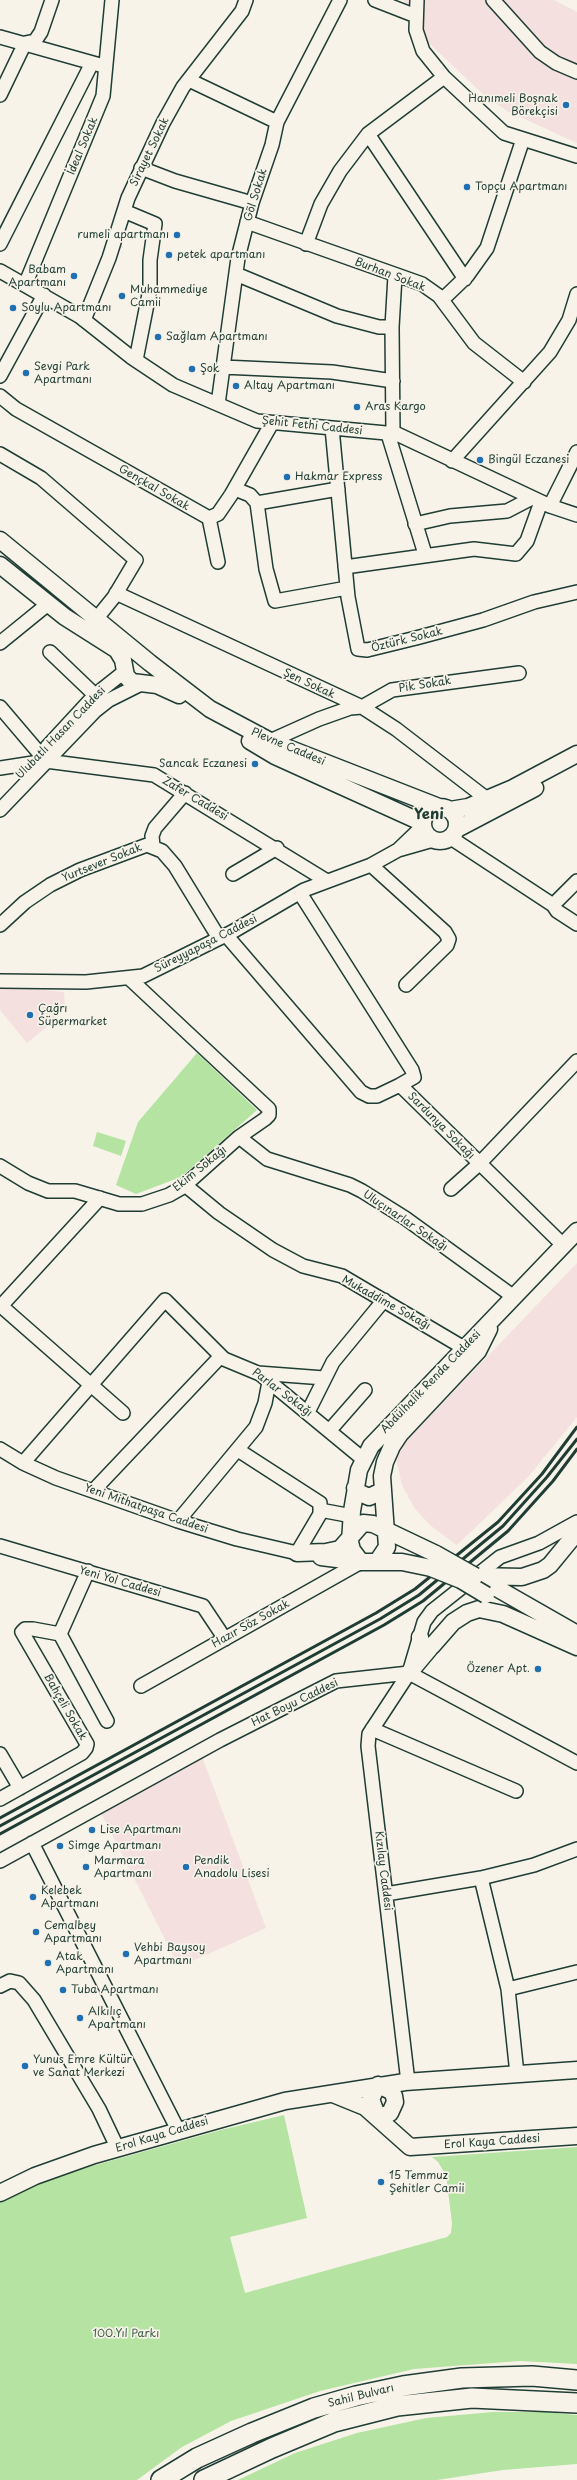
<!DOCTYPE html>
<meta charset="utf-8">
<style>
body{margin:0}
canvas{display:block;background:#f7f3e8}
</style>
<canvas width="577" height="2480"></canvas>
<script>
const context = document.querySelector('canvas').getContext('2d');
context.lineJoin = 'round';
function paint(path, color) { context.fillStyle = color; context.fill(path, 'evenodd'); }
const poly = rows => new Path2D(rows.map(r => 'M' + r).join(''));
function strokePath(path, color, width, dash) { context.strokeStyle = color; context.lineWidth = width; context.lineCap = dash ? 'butt' : 'round'; context.setLineDash(dash || []); context.stroke(path); }
function drawText(font, color, halo, rows, align = 'center') {
  context.font = font + ' "Playpen Sans",sans-serif'; context.lineWidth = 3.5; context.setLineDash([]); context.textBaseline = 'middle'; context.strokeStyle = halo; context.fillStyle = color; for (const [text, x, y, turn = 0] of rows) {
    context.save(); context.translate(x, y); context.rotate((+turn || 0) * Math.PI / 180); context.textAlign = isNaN(turn) ? turn : align; if (halo) context.strokeText(text, 0, 0); context.fillText(text, 0, 0); context.restore();
  }
}
paint(poly([
 [404,0,554,0,577,12,577,143,507,111,483,94,418,33],
 [0,986,64,992,65,1007,54,1008,55,1020,27,1043,0,1010],
 [577,1263,577,1417,528,1477,457,1545,431,1526,415,1509,402,1485,395,1453],
 [201,1754,266,1928,179,1967,97,1805]
]), '#f3e0df');
paint(poly([
 [197,1053,257,1110,181,1177,136,1194,116,1185,138,1122],
 [97,1132,126,1141,121,1156,93,1146],
 [284,2115,307,2218,230,2237,245,2293,447,2237,451,2233,452,2223,446,2175,438,2162,432,2157,577,2147,577,2364,520,2361,414,2369,320,2391,231,2421,182,2447,137,2480,0,2480,0,2202,32,2185,60,2175,221,2130],
 [493,2412,544,2412,577,2415,577,2464,503,2470,437,2480,238,2480,295,2453,357,2433,426,2418]
]), '#b4e3a2');
const minor = poly([
 [375,0,416,16],
 [417,0,416,30,423,51,444,77,504,133,577,156],
 [493,0,540,52,556,63,577,72],
 [0,37,100,65],
 [189,80,277,122],
 [0,95,25,43,35,41,41,32,52,0],
 [368,134,465,279],
 [141,168,175,181,252,203],
 [124,211,155,224,150,260,150,289,136,360],
 [247,222,422,284,439,296,474,343,524,382],
 [0,244,92,63],
 [306,244,321,204,340,171,368,134,444,77],
 [0,271,79,316,131,357,173,385,257,421,397,434,550,506,577,515],
 [236,274,337,316,379,327,392,327],
 [25,285,103,96,112,0],
 [442,300,467,276,487,248,523,139],
 [84,320,109,258,128,198,163,123,183,87,242,11,246,0],
 [223,367,332,372,393,381],
 [0,376,44,295],
 [0,396,16,409,209,518,218,514,231,495,272,423],
 [218,404,238,258,252,203,272,145,277,122,340,0],
 [332,428,348,597,358,649,367,650,416,638,483,620,534,602,577,592],
 [388,434,425,554],
 [393,434,392,327,395,276],
 [0,454,41,478,136,560,114,597,97,618],
 [452,461,550,352,569,320,577,294],
 [235,489,250,495,257,503,266,569,275,601,347,588],
 [257,503,338,489],
 [550,506,577,452],
 [209,518,218,562],
 [415,524,450,516,507,511,532,498],
 [345,567,474,549,516,554,527,541,541,502],
 [116,593,362,707,396,729,487,799],
 [0,643,48,604],
 [50,652,95,695],
 [0,707,40,754],
 [270,741,319,719,350,708,362,707,392,690,519,673],
 [47,747,95,695,124,672],
 [0,768,46,761,154,775,327,881],
 [0,810,95,711,109,700,141,684],
 [451,838,553,905,557,911,577,924],
 [153,846,152,836,155,828,185,793],
 [399,849,423,826],
 [371,865,445,932,449,939,447,945,406,985],
 [233,874,277,848],
 [300,893,412,1070,414,1077,400,1085,564,1246],
 [553,905,577,881],
 [0,925,25,902,50,885,80,870,147,845,162,851,175,866,219,938],
 [226,935,361,1092,369,1096,377,1096,400,1085],
 [130,979,269,1109,269,1115,265,1119,239,1137,267,1159,350,1185,362,1191,405,1218,514,1297],
 [0,981,86,982,143,976,232,932,304,890,371,865,398,850,433,840],
 [0,1166,28,1183,48,1191,75,1191,119,1204,142,1204,169,1195,183,1187,239,1137],
 [185,1185,219,1213,273,1250,303,1266,342,1276,464,1348],
 [451,1189,479,1164,577,1061],
 [0,1305,123,1413],
 [0,1307,100,1198],
 [258,1373,324,1378],
 [308,1412,333,1362,384,1300],
 [330,1430,365,1390],
 [0,1449,23,1463,56,1478,178,1521,237,1539,297,1553,320,1514,320,1503,238,1450],
 [23,1463,165,1300,224,1359,260,1374,363,1459],
 [93,1491,221,1356],
 [320,1510,352,1516],
 [178,1521,256,1427,265,1403,269,1382],
 [0,1546,203,1606,225,1639],
 [88,1571,60,1634,107,1721],
 [409,1673,577,1763],
 [141,1686,361,1562],
 [372,1729,516,1791],
 [0,1754,20,1788],
 [0,1799,82,1753,86,1748,87,1744,22,1632,25,1629,33,1629,60,1634],
 [32,1843,179,2132],
 [0,1861,220,1740,336,1681,409,1673],
 [481,1878,508,1989,517,2074],
 [386,1894,481,1878,534,1865,577,1849],
 [0,1986,10,1981,19,1983,34,2000,99,2109,118,2149],
 [508,1989,577,1972],
 [408,2082,368,1746,369,1734,409,1673,424,1622,432,1611,500,1557,539,1543,577,1522]
]);
const major = poly([
 [0,540,150,663,210,709,270,741,439,807],
 [0,565,65,617,117,650,123,660,126,676,132,682,157,685,179,695],
 [250,741,275,756,423,823],
 '423 824a17 17 0 1 1 34 0a17 17 0 1 1-34 0Z',
 [450,810,468,807,513,788,577,754],
 [457,829,535,788],
 [355,1488,360,1493,369,1497,382,1491],
 [297,1553,326,1552,340,1549,363,1523,373,1524,436,1554],
 [321,1557,361,1562,402,1562,431,1568],
 [361,1562,352,1550,350,1542,352,1511,359,1470,371,1446,577,1231],
 [377,1562,387,1547,382,1476,385,1462,392,1446,400,1434,478,1351,489,1329],
 [475,1576,522,1577,543,1570,550,1565,577,1532],
 [479,1578,577,1634],
 [420,1637,422,1647,427,1649,432,1646,453,1622,467,1613,479,1609,503,1614,577,1647],
 [409,1673,430,1648],
 [378,2085,391,2091,394,2096,395,2102,390,2113,378,2118,371,2099,378,2085],
 [333,2094,365,2107,410,2147,577,2136],
 [0,2193,35,2176,94,2155,285,2101,405,2082,577,2070]
]);
const highway = poly([
 [161,2480,197,2458,252,2433,314,2408,356,2396,403,2386,462,2378,532,2376,577,2380],
 [204,2480,272,2448,334,2422,397,2406,472,2398,577,2403]
]);
strokePath(minor, '#1f3d34', 16);
strokePath(major, '#1f3d34', 19);
strokePath(highway, '#1f3d34', 22);
strokePath(minor, '#f7f3e8', 13);
strokePath(major, '#f7f3e8', 16);
strokePath(highway, '#f7f3e8', 19);
strokePath(poly([
 [0,1818,376,1613,415,1589,498,1522,542,1474,577,1427],
 [0,1826,380,1619,419,1595,503,1526,547,1477,577,1439],
 [0,1834,384,1625,423,1601,508,1531,553,1481,577,1449]
]), '#1f3d34', 3);
const majorBridge = poly([
 [436,1554,475,1576],
 [431,1568,461,1580,486,1595]
]);
strokePath(majorBridge, '#1f3d34', 19, []);
strokePath(majorBridge, '#f7f3e8', 16);
for (const [x, y, r, color] of [
 [566,105,4,"#1f6fb2"],
 [467,187,4,"#1f6fb2"],
 [177,235,4,"#1f6fb2"],
 [169,255,4,"#1f6fb2"],
 [74,276,4,"#1f6fb2"],
 [122,296,4,"#1f6fb2"],
 [13,308,4,"#1f6fb2"],
 [158,337,4,"#1f6fb2"],
 [192,369,4,"#1f6fb2"],
 [26,373,4,"#1f6fb2"],
 [236,386,4,"#1f6fb2"],
 [357,407,4,"#1f6fb2"],
 [480,460,4,"#1f6fb2"],
 [287,477,4,"#1f6fb2"],
 [255,764,4,"#1f6fb2"],
 [30,1015,4,"#1f6fb2"],
 [538,1669,4,"#1f6fb2"],
 [92,1830,4,"#1f6fb2"],
 [60,1846,4,"#1f6fb2"],
 [86,1867,4,"#1f6fb2"],
 [186,1867,4,"#1f6fb2"],
 [33,1897,4,"#1f6fb2"],
 [36,1932,4,"#1f6fb2"],
 [126,1954,4,"#1f6fb2"],
 [48,1963,4,"#1f6fb2"],
 [63,1990,4,"#1f6fb2"],
 [80,2018,4,"#1f6fb2"],
 [25,2066,4,"#1f6fb2"],
 [381,2182,4,"#1f6fb2"]
]) { const dot = new Path2D(); dot.arc(x, y, r, 0, 2 * Math.PI); context.fillStyle = color; context.fill(dot); strokePath(dot, '#f7f3e8', 1.5); }
drawText('11px', '#1f3d34', '#f7f3e8', [
 ["Hanımeli Boşnak",558,99,"right"],
 ["Börekçisi",558,112,"right"],
 ["Topçu Apartmanı",475,187],
 ["rumeli apartmanı",169,235,"right"],
 ["petek apartmanı",177,255],
 ["Babam",66,270,"right"],
 ["Apartmanı",66,283,"right"],
 ["Muhammediye",130,290],
 ["Camii",130,303],
 ["Soylu Apartmanı",21,308],
 ["Sağlam Apartmanı",166,337],
 ["Sevgi Park",34,367],
 ["Apartmanı",34,380],
 ["Şok",200,369],
 ["Altay Apartmanı",244,386],
 ["Aras Kargo",365,407],
 ["Bingül Eczanesi",488,460],
 ["Hakmar Express",295,477],
 ["Sancak Eczanesi",247,764,"right"],
 ["Çağrı",38,1009],
 ["Süpermarket",38,1022],
 ["Özener Apt.",530,1669,"right"],
 ["Lise Apartmanı",100,1830],
 ["Simge Apartmanı",68,1846],
 ["Marmara",94,1861],
 ["Apartmanı",94,1874],
 ["Pendik",194,1861],
 ["Anadolu Lisesi",194,1874],
 ["Kelebek",41,1891],
 ["Apartmanı",41,1904],
 ["Cemalbey",44,1926],
 ["Apartmanı",44,1939],
 ["Vehbi Baysoy",134,1948],
 ["Apartmanı",134,1961],
 ["Atak",56,1957],
 ["Apartmanı",56,1970],
 ["Tuba Apartmanı",71,1990],
 ["Alkılıç",88,2012],
 ["Apartmanı",88,2025],
 ["Yunus Emre Kültür",33,2060],
 ["ve Sanat Merkezi",33,2073],
 ["15 Temmuz",389,2176],
 ["Şehitler Camii",389,2189]
], 'left');
drawText('11px', '#1f3d34', '#f7f3e8', [
 ["İdeal Sokak",83,146,-67],
 ["Sirayet Sokak",150,152,-64],
 ["Göl Sokak",256,195,-73],
 ["Burhan Sokak",390,275,21],
 ["Şehit Fethi Caddesi",312,426,6],
 ["Gençkal Sokak",154,488,30],
 ["Öztürk Sokak",407,640,-14],
 ["Şen Sokak",309,684,25],
 ["Pik Sokak",425,685,-9],
 ["Ulubatlı Hasan Caddesi",61,733,-46],
 ["Plevne Caddesi",288,747,23],
 ["Zafer Caddesi",195,799,31],
 ["Yurtsever Sokak",102,863,-22],
 ["Süreyyapaşa Caddesi",206,944,-27],
 ["Sardunya Sokağı",441,1126,45],
 ["Ekim Sokağı",200,1169,-39],
 ["Uluçınarlar Sokağı",405,1221,34],
 ["Mukaddime Sokağı",386,1303,29],
 ["Abdülhalik Renda Caddesi",431,1382,-46],
 ["Parlar Sokağı",282,1393,37],
 ["Yeni Mithatpaşa Caddesi",146,1509,19],
 ["Yeni Yol Caddesi",120,1582,16],
 ["Hazır Söz Sokak",251,1624,-29],
 ["Hat Boyu Caddesi",295,1703,-26],
 ["Bahçeli Sokak",65,1707,60],
 ["Kızılay Caddesi",383,1871,83],
 ["Erol Kaya Caddesi",162,2135,-17],
 ["Erol Kaya Caddesi",492,2142,-4],
 ["Sahil Bulvarı",361,2396,-14]
]);
drawText('11px', '#3d5e4a', '#f7f3e8', [
 ["100.Yıl Parkı",126,2334]
]);
drawText('bold 15px', '#1f3d34', '#f7f3e8', [
 ["Yeni",429,815]
]);
</script>
